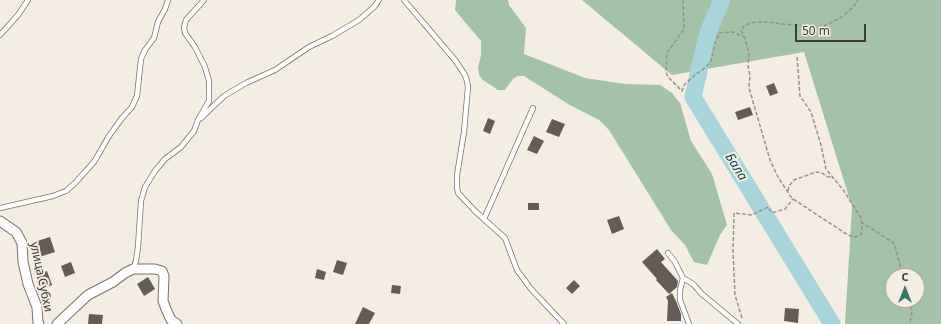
<!DOCTYPE html>
<meta charset="utf-8">
<style>
body{margin:0}
#map{position:relative;width:941px;height:324px;overflow:hidden;background:#f4ede3;font-family:"Noto Sans",sans-serif}
canvas{display:block}
.north{position:absolute;left:885px;top:268px;width:40px;height:40px;box-sizing:border-box;background:#f4ede3;border:1px solid #aba59e;border-radius:50%;rotate:0deg;font-size:11px;font-weight:700;line-height:16px;text-align:center;color:#3d3a37}
.north::after{content:'';display:block;margin:auto;width:14px;height:18px;background:#387867;clip-path:polygon(50% 0,100% 100%,50% 72%,0 100%)}
.scale{position:absolute;left:795px;top:24px;width:71px;height:18px;box-sizing:border-box;border:2px solid #3d3a37;border-top:0;padding-left:5px;font-size:12px;line-height:14px;white-space:nowrap;color:#3d3a37;-webkit-text-stroke:3px #f4ede3;paint-order:stroke}
</style>
<div id="map">
<canvas width="941" height="324"></canvas>
<div class="north">С</div>
<div class="scale">50 m</div>
</div>
<script>
const context = document.querySelector('canvas').getContext('2d');
context.lineJoin = 'round';
function paint(path, color) { context.fillStyle = color; context.fill(path, 'evenodd'); }
const poly = rows => new Path2D(rows.map(r => 'M' + r).join(''));
function strokePath(path, color, width, dash) { context.strokeStyle = color; context.lineWidth = width; context.lineCap = dash ? 'butt' : 'round'; context.setLineDash(dash || []); context.stroke(path); }
function drawText(font, color, halo, rows, align = 'center') {
  context.font = font + ' "Noto Sans",sans-serif'; context.lineWidth = 4; context.setLineDash([]); context.textBaseline = 'middle'; context.strokeStyle = halo; context.fillStyle = color; for (const [text, x, y, turn = 0] of rows) {
    context.save(); context.translate(x, y); context.rotate((+turn || 0) * Math.PI / 180); context.textAlign = isNaN(turn) ? turn : align; if (halo) context.strokeText(text, 0, 0); context.fillText(text, 0, 0); context.restore();
  }
}
paint(poly([
 [456,0,508,0,509,5,526,28,524,54,585,78,625,84,660,85,672,93,680,103,691,141,712,174,727,225,720,235,707,265,694,262,685,245,671,230,609,130,599,120,568,104,524,76,518,76,513,79,505,90,498,90,483,80,479,75,478,68,481,55,481,41,455,10],
 [582,0,941,0,941,324,845,324,852,207,804,52,672,75],
 [893,276,917,276,917,300,893,300]
]), '#a3c2a8');
strokePath(poly([
 [722,0,710,27,705,44,693,97,832,324]
]), '#a7d5db', 17);
paint(poly([
 [774,83,778,93,770,96,766,86],
 [750,107,753,115,738,120,735,112],
 [488,118,495,121,490,134,483,131],
 [552,119,565,124,559,137,546,132],
 [534,136,544,141,537,154,527,150],
 [528,203,539,203,539,210,528,210],
 [619,216,624,229,612,234,607,220],
 [50,237,55,252,36,258,31,243],
 [657,249,665,259,661,262,678,281,677,287,669,294,656,280,657,279,642,262],
 [337,260,347,263,343,275,333,272],
 [71,262,75,273,65,277,61,266],
 [317,269,326,272,324,280,315,278],
 [47,271,52,285,41,289,36,275],
 [148,277,155,289,144,296,137,284],
 [574,280,580,286,572,294,566,288],
 [392,285,401,286,400,294,391,293],
 [672,293,676,301,681,314,681,321,667,321,668,301,666,297],
 [363,307,375,313,369,324,355,324],
 [785,308,799,309,798,323,784,321],
 [89,314,103,315,102,324,88,324]
]), '#665c57');
const service = poly([
 [404,0,455,60,465,75,467,81,468,87,464,132,457,175,457,187,458,193,476,212,505,238,517,270,531,289,564,324],
 [0,35,18,15,28,0],
 [201,118,224,96,246,83,275,70,309,47,332,36,359,20,374,7,379,0],
 [0,208,53,196,66,191,75,183,94,162,109,136,122,118,132,107,137,96,141,59,145,50,154,38,158,22,165,9,168,0],
 [484,219,533,108],
 [668,253,675,262,683,278,680,290,680,300,689,324],
 [133,269,136,261,138,247,141,201,145,187,155,171,165,159,181,147,194,131,198,120,209,101,209,81,205,67,195,47,185,33,184,27,186,20,204,0],
 [683,278,693,284,702,294,738,324]
]);
const minor = poly([
 [0,221,16,232,22,243,23,262,28,284,37,307,38,323,39,324],
 [57,324,88,295,113,282,125,273,133,269,155,269,162,271,164,276,163,301,166,309,171,320,177,324]
]);
strokePath(service, '#787269', 6);
strokePath(minor, '#787269', 11);
strokePath(poly([
 [683,0,684,29,667,53,666,72,668,77,682,91,684,85,696,74,701,71,707,66,711,61,716,39,720,33,733,32,744,37],
 [797,57,800,96,811,112,821,145,826,169,844,191,861,218,862,228,861,235,855,237,848,235,796,201,791,197,778,177,770,160,749,88,750,76,748,66,749,53,745,38,741,31,744,26,750,23,756,22,769,22,781,24,818,27,824,26,842,17,853,7,858,0],
 [788,191,789,186,794,180,816,172,822,173,826,176,833,178],
 [861,222,894,243,903,276],
 [909,300,912,311,910,324],
 [742,318,735,295,733,252,734,213,752,215,768,207,772,213,785,209,793,199]
]), '#97928c', 1.5, [4, 2]);
strokePath(service, '#fff', 4.5);
strokePath(minor, '#fff', 9);
drawText('12px', '#3d3a37', '#f4ede3', [
 ["улица Субхи",41,277,78]
]);
drawText('italic 13px', '#074e54', '#f4ede3', [
 ["Бала",736,167,58]
]);
</script>
